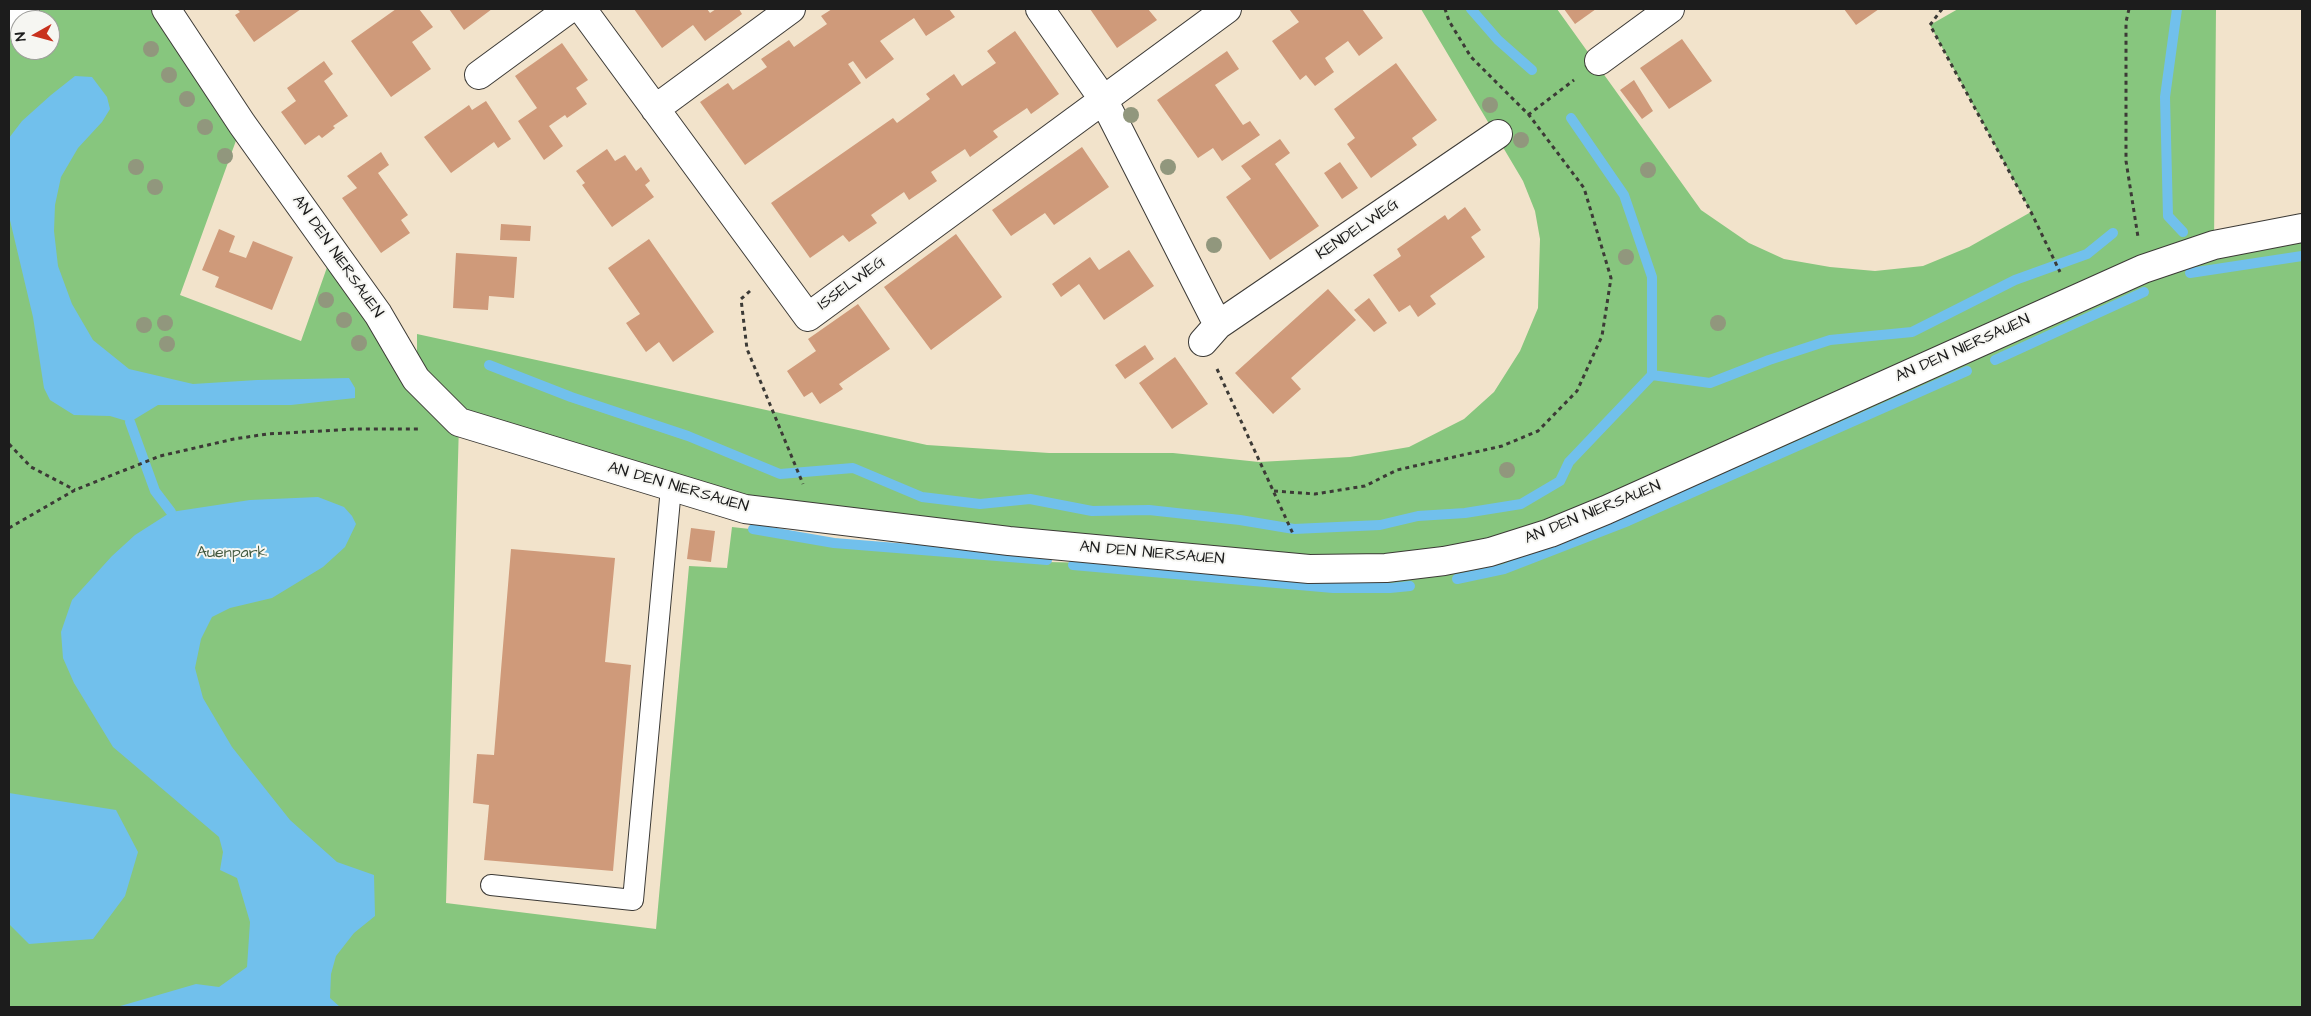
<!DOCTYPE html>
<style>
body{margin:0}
#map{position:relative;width:2311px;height:1016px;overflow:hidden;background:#f2e3cb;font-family:"Architects Daughter",sans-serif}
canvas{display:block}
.frame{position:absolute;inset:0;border:10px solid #1c1c1c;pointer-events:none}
.north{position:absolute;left:10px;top:10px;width:50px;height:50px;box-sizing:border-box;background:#f6f6f2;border:1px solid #9f9f9c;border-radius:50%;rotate:263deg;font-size:14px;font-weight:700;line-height:20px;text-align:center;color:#1c1c1c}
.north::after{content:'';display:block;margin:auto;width:18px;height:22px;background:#c8321e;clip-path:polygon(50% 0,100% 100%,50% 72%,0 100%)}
</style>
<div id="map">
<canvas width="2311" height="1016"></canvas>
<div class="frame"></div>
<div class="north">N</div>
</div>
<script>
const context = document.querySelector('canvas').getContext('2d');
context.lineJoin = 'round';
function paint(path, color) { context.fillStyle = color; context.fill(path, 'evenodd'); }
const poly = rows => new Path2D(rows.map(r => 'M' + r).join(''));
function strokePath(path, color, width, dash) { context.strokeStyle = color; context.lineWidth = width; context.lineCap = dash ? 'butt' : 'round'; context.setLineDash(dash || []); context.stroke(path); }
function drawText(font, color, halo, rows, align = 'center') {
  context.font = font + ' "Architects Daughter",sans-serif'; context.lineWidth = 4; context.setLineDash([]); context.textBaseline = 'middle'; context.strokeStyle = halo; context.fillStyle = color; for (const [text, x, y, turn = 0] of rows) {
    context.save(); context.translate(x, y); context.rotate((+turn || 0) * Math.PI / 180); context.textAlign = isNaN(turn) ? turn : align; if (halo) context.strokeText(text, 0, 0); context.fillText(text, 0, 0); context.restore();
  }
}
paint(poly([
 [25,9,166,9,242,124,180,295,301,341,337,239,417,358,417,334,927,445,1049,453,1173,453,1259,462,1350,457,1409,447,1464,419,1494,392,1520,351,1538,308,1540,239,1535,211,1523,181,1421,9,1557,9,1701,210,1749,243,1784,259,1830,267,1875,271,1923,266,1969,247,2031,212,1930,25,1958,9,2216,9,2214,245,2302,221,2302,1007,9,1007,9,19],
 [20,20,50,20,50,50,20,50],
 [459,423,745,509,1375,568,1045,562,732,527,727,568,689,566,656,929,446,903]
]), '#87c67e');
paint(poly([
 [75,76,92,77,107,97,110,109,102,122,78,148,61,177,55,205,54,231,58,266,72,304,93,340,129,369,193,384,257,380,349,378,355,388,355,398,291,405,158,405,130,422,110,416,74,415,50,400,44,388,33,317,9,216,9,138,22,121,51,95],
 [318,497,344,507,352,516,356,524,345,547,323,567,272,598,230,608,212,617,201,639,195,668,203,698,232,747,290,820,337,862,374,875,375,916,354,933,336,956,331,974,330,998,340,1007,117,1007,196,984,219,987,247,967,250,922,237,878,220,870,223,852,219,837,113,747,74,683,63,658,61,632,72,600,112,556,135,535,171,512,250,500],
 [9,793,116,810,138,852,125,896,93,939,29,944,9,924]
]), '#71c0ec');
strokePath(poly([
 [1471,9,1498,40,1532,70],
 [2177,9,2165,97,2168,216,2183,232],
 [2190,273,2302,256],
 [1995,360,2144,292],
 [489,365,571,397,688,436,780,474,853,468,922,497,980,504,1030,499,1092,511,1149,510,1240,520,1294,529,1380,525,1418,516,1465,513,1521,504,1560,481,1569,462,1652,375,1652,277,1624,195,1571,118],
 [1652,375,1710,383,1769,360,1830,340,1912,332,2015,280,2087,254,2113,233],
 [130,422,155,491,171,512],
 [753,529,834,543,1047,560],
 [1073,565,1333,588,1390,588,1410,586],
 [1457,579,1504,569,1628,521,1967,371]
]), '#71c0ec', 10);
paint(poly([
 [237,9,301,9,254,42,235,15,240,12],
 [396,9,419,9,433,27,412,42,431,69,391,97,351,41],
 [449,9,492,9,464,30],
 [634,9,707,9,710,13,716,9,739,9,742,14,705,41,693,25,662,48],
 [832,9,949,9,955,17,926,36,914,18,880,41,894,59,866,79,853,61,848,64,861,83,745,165,700,102,728,83,733,90,767,67,761,59,789,40,794,47,811,35,827,24,821,16],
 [1090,9,1148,9,1157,20,1117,48],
 [1289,9,1362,9,1383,38,1359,56,1348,41,1325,58,1334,72,1315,86,1306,75,1300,80,1272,41,1299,22],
 [1564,9,1596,9,1575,24],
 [1844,9,1879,9,1856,25],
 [1015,31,1059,94,1031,114,1027,108,993,131,998,137,970,157,965,149,931,172,937,181,909,200,904,192,871,215,877,223,849,242,843,235,810,258,771,203,893,118,897,123,930,99,926,94,954,74,962,86,996,63,987,51],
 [1682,39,1712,81,1669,109,1640,68],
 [562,43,588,80,576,88,587,104,567,118,565,115,549,126,563,146,544,160,518,121,537,108,515,76],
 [1227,51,1239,69,1215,85,1243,125,1250,121,1260,135,1222,161,1213,148,1198,158,1157,100],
 [324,61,333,74,324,81,348,116,333,126,335,128,322,138,319,135,305,145,281,112,296,101,287,88],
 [1396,63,1437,120,1412,138,1417,145,1371,178,1347,144,1355,138,1334,109],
 [1634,80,1653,111,1642,119,1620,90],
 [486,101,511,139,498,148,494,142,451,173,424,137,469,105,472,110],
 [1280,139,1290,153,1275,164,1319,226,1270,260,1226,197,1251,179,1241,166],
 [1082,147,1109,187,1054,225,1045,213,1011,236,992,210],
 [607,149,615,161,625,155,636,171,641,167,650,181,645,185,654,197,612,227,582,185,585,183,576,171],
 [381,152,389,165,378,173,408,215,401,220,410,233,381,253,342,198,357,188,347,176],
 [1340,162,1358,188,1342,199,1324,173],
 [1465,207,1481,230,1471,237,1485,257,1430,296,1436,304,1418,317,1410,305,1399,312,1373,275,1401,256,1397,249,1445,215,1448,220],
 [501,224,531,226,530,241,500,240],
 [219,229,235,236,229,252,246,258,253,241,293,257,272,310,215,287,219,277,202,270],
 [956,234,1002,297,931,350,884,287],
 [649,239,714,332,673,362,659,342,646,352,626,323,640,314,608,268],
 [1129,250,1154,286,1104,320,1079,284,1061,297,1052,284,1090,257,1099,270],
 [456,253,517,257,514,298,489,296,488,310,453,308],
 [1328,289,1356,320,1291,378,1301,389,1273,414,1235,373],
 [1369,298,1387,323,1374,332,1354,310],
 [858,304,890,349,839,384,843,389,820,404,812,392,804,397,787,371,816,351,808,339],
 [1145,345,1154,359,1125,379,1115,365],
 [1175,357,1208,404,1172,429,1139,383],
 [691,528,715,531,711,562,687,559],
 [511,549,615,558,605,662,631,665,613,871,484,860,489,805,473,803,477,754,494,755]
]), '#cf9a7a');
const service = poly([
 [491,885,633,900,671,488]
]);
const minor = poly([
 [166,9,242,124,378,314,416,379,459,422,745,509,1009,541,1309,569,1386,568,1444,561,1490,552,1550,533,1606,510,2143,269,2214,245,2302,228],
 [582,9,808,317,1227,9],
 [1040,9,1103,99,1218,325],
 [9,19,25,9],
 [1599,61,1670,9],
 [479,75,569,9],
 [655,109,791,9],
 [1203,342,1218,325,1498,134]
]);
strokePath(service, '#3c3a36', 22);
strokePath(minor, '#3c3a36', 30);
strokePath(poly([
 [1942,9,1930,25,2031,212,2060,272],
 [2129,9,2126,22,2126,161,2138,237],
 [1528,115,1574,80],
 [750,291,741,299,747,349,803,484],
 [1217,369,1294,536],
 [9,444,31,467,75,490],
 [1274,491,1315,494,1365,486,1397,470,1502,446,1538,431,1577,391,1602,336,1611,278,1584,188,1529,115,1471,57,1449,21,1445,9],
 [9,528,75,490,160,456,234,439,267,434,356,429,421,429]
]), '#3c3a36', 3, [4, 4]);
strokePath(service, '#fff', 20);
strokePath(minor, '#fff', 28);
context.fillStyle = '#91977d';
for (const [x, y] of [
 [151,49],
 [169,75],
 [187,99],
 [1490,105],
 [1131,115],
 [205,127],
 [1521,140],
 [225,156],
 [136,167],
 [1168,167],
 [1648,170],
 [155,187],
 [1214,245],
 [1626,257],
 [326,300],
 [344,320],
 [165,323],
 [1718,323],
 [144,325],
 [359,343],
 [167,344],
 [1507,470]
]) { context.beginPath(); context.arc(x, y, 8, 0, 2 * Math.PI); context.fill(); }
drawText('16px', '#1c1c1c', '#f6f6f2', [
 ["KENDELWEG",1358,230,-34],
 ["AN DEN NIERSAUEN",337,257,55],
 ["ISSELWEG",852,284,-36],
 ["AN DEN NIERSAUEN",1963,349,-24],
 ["AN DEN NIERSAUEN",678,488,16],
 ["AN DEN NIERSAUEN",1593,513,-22],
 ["AN DEN NIERSAUEN",1152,554,5]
]);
drawText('16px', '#41583e', '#f6f6f2', [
 ["Auenpark",232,554]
]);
</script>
